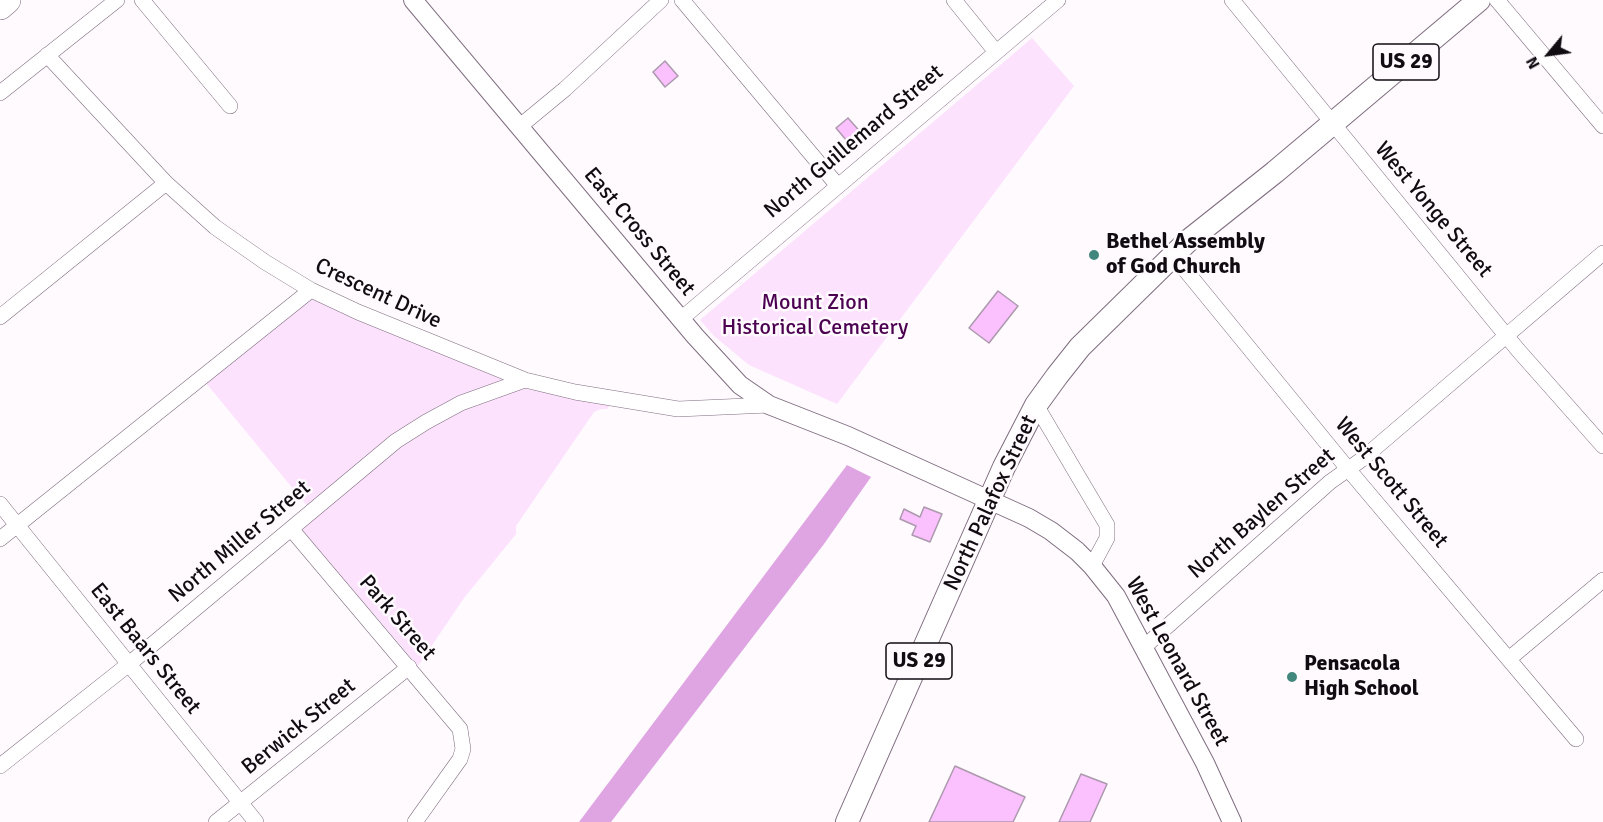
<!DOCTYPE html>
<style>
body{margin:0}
#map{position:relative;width:1603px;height:822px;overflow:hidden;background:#fefafe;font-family:Signika,sans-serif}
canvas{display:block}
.north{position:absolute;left:1519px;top:24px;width:60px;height:60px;-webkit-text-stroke:4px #fefafe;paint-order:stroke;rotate:241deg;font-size:16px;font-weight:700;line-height:24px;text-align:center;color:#110b12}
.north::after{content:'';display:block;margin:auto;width:21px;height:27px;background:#110b12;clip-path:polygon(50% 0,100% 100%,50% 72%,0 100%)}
</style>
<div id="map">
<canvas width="1603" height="822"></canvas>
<div class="north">N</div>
</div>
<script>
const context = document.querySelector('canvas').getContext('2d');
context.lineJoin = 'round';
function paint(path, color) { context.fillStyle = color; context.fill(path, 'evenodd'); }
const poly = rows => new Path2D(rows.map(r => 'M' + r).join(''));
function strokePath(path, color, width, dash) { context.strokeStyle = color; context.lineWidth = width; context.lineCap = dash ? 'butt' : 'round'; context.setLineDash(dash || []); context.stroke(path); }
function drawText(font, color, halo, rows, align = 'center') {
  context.font = font + ' Signika,sans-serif'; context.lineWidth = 5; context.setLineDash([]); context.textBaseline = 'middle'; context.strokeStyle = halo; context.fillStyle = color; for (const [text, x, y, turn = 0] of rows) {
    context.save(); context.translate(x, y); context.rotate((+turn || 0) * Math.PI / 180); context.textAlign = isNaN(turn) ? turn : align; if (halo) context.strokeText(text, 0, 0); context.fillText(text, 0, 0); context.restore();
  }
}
paint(poly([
 [1032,38,1074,86,837,404,749,365,714,336,700,320],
 [311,298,354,318,504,380,459,397,308,507,206,383],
 [524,388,610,405,607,409,601,409,594,412,516,526,516,534,464,598,418,666,302,530,372,468,429,427,464,409]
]), '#fde2fe');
paint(poly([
 [847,465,871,477,824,544,611,822,579,822]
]), '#dfa4e2');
const building = poly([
 [665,61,678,76,665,87,653,72,665,61],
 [848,118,864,136,852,147,836,128,848,118],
 [998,291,1018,306,989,343,969,328,998,291],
 [924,507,942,514,930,542,912,535,916,526,900,519,904,509,920,517,924,507],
 [955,766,1025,797,1013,822,929,822,955,766],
 [1081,774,1107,784,1090,822,1059,822,1081,774]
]);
paint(building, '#fbc0fe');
strokePath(building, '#ac99ad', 1.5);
const minor = poly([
 [142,0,230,106],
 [682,0,838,186],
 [954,0,996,52],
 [1232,0,1518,350,1603,446],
 [1497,0,1603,126],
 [47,55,166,183,215,227,265,262,311,290,358,312,525,380,575,392,678,409,769,405],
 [0,93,117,0],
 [519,127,565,89,661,0],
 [1173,255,1348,469,1576,739],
 [0,317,166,183],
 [681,319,1058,0],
 [1036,405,1107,525,1107,538,1092,566],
 [0,504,256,822],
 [292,530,460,729,463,749,460,759,415,822],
 [0,539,311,290],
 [1144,647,1330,482,1361,460,1603,253],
 [1510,658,1603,580],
 [0,766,129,664,396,441,426,422,461,403,525,380],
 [216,822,409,667]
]);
const tertiary = poly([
 [413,0,695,336,740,385,769,405,848,436,1029,518,1051,531,1077,551,1092,566,1116,596,1205,763,1232,822]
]);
const primary = poly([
 [847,822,1004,467,1036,405,1057,376,1080,347,1188,241,1275,172,1479,0]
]);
const motorway = poly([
 [0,6,7,0]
]);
strokePath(minor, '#7f6d7f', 16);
strokePath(tertiary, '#7f6d7f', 20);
strokePath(primary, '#7f6d7f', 24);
strokePath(motorway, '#7f6d7f', 28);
strokePath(minor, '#fff', 15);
strokePath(tertiary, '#fff', 18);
strokePath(primary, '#fff', 22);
strokePath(motorway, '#fff', 27);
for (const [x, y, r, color] of [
 [1094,255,6,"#42877d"],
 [1292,677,6,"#42877d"]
]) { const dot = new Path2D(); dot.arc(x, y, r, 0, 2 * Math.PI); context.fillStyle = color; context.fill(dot); strokePath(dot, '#fefafe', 2); }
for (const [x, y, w] of [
 [1406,62,66],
 [919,661,66]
]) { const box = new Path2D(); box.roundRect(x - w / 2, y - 18, w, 36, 4.5); context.fillStyle = '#fefafe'; context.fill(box); strokePath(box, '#110b12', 1.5); }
drawText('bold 21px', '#110b12', null, [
 ["US 29",1406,62],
 ["US 29",919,661]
]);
drawText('22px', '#110b12', '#fefafe', [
 ["North Guillemard Street",854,142,-40],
 ["West Yonge Street",1433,210,50],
 ["East Cross Street",639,232,50],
 ["Crescent Drive",378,294,25],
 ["West Scott Street",1391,483,50],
 ["North Palafox Street",991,503,-65],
 ["North Baylen Street",1262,514,-41],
 ["North Miller Street",240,542,-40],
 ["Park Street",397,618,49],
 ["East Baars Street",145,649,51],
 ["West Leonard Street",1177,662,61],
 ["Berwick Street",299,727,-39]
]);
drawText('bold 22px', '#110b12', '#fefafe', [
 ["Bethel Assembly",1106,242],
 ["of God Church",1106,267],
 ["Pensacola",1304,664],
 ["High School",1304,689]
], 'left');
drawText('22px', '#4b0150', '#fefafe', [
 ["Mount Zion",815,303],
 ["Historical Cemetery",815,328]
]);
</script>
